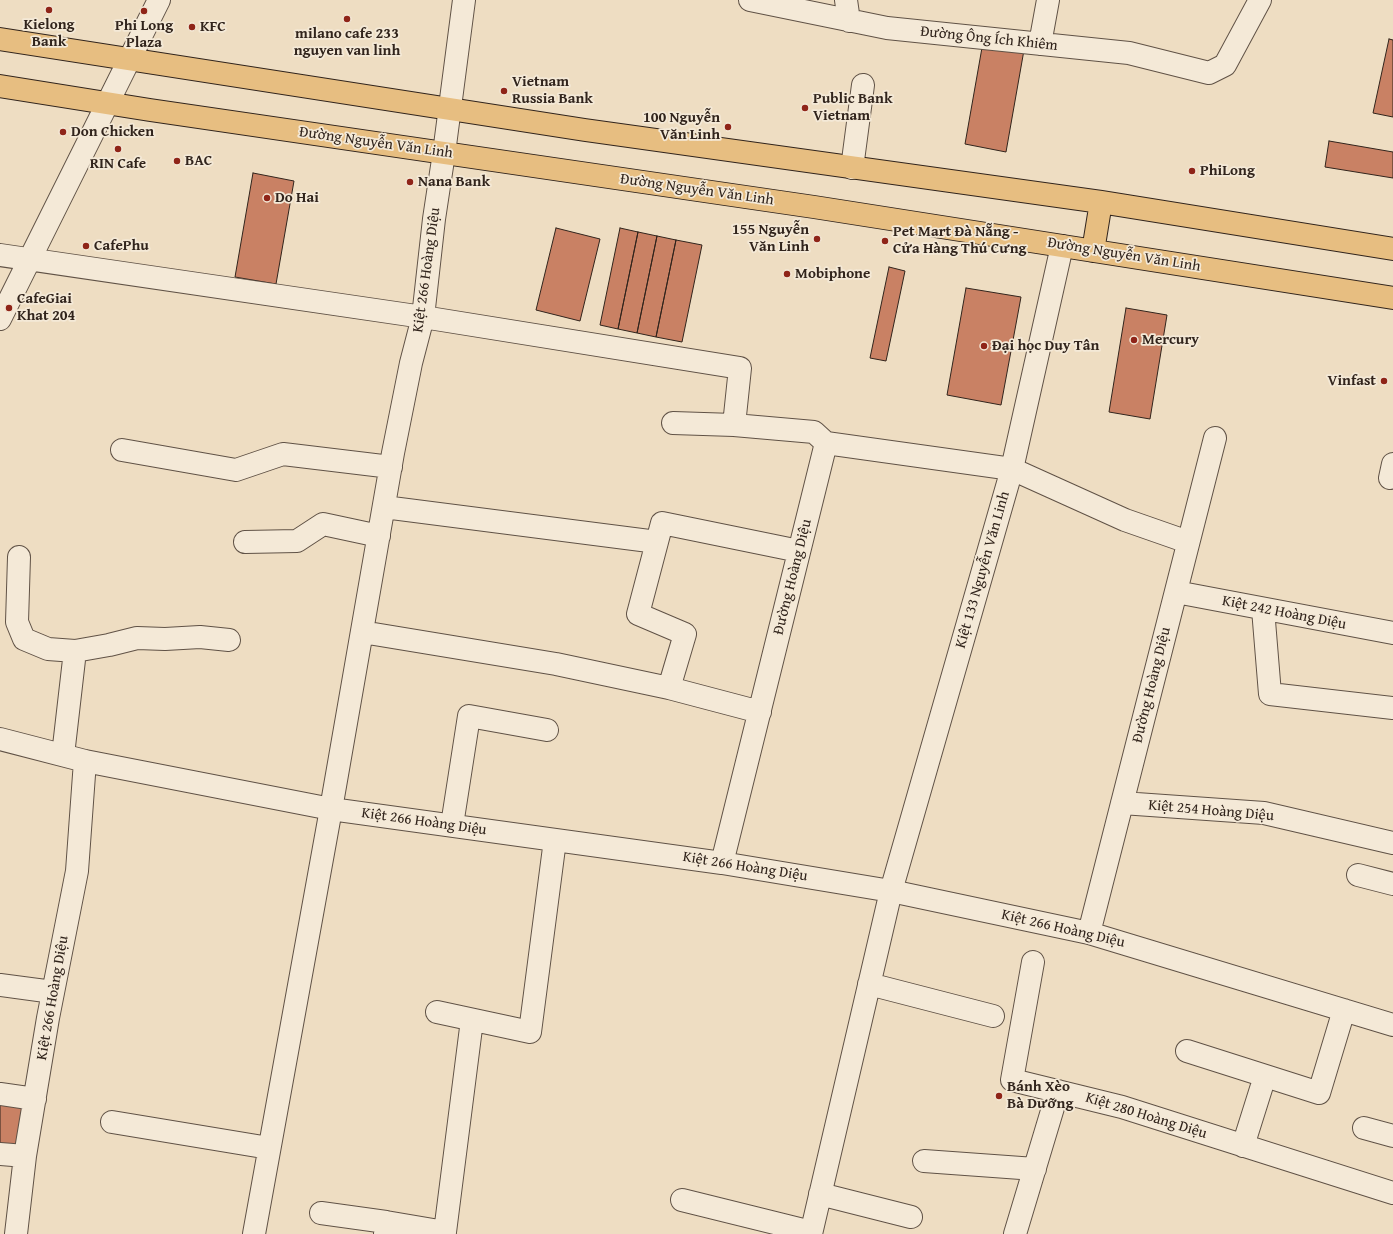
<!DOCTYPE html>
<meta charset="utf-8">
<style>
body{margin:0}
canvas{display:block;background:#eeddc2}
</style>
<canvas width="1393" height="1234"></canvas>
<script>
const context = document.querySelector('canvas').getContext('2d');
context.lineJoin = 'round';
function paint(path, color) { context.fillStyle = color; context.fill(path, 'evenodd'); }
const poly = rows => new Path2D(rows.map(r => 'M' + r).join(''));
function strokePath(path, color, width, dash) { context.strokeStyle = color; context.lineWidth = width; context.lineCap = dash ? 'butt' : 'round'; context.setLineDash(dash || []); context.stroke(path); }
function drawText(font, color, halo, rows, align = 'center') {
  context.font = font + ' "Gentium Book Plus",serif'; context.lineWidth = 3.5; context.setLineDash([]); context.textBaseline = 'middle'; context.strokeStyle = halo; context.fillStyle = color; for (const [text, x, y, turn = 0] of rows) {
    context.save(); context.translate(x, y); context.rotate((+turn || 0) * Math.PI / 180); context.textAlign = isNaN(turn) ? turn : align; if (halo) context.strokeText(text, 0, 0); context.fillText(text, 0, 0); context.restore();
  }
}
const building = poly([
 [1389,39,1393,40,1393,117,1373,113,1389,39],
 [983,42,1024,50,1006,152,965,144,983,42],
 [1329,141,1393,152,1393,178,1325,167,1329,141],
 [253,173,294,181,276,284,235,277,253,173],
 [556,228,600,239,580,321,536,310,556,228],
 [620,228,638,232,618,329,600,325,620,228],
 [638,232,657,236,637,333,618,329,638,232],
 [657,236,676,240,656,337,637,333,657,236],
 [676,240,702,245,682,342,656,337,676,240],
 [889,267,905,271,886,361,870,358,889,267],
 [966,288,1021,297,1001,405,947,395,966,288],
 [1126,308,1167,315,1150,419,1109,412,1126,308],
 [0,1101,25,1105,15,1150,0,1148,0,1101]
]);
paint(building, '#c98164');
strokePath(building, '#31241c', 1);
const minor = poly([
 [750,0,887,28,1129,53,1209,73,1225,65,1260,0],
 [846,0,849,21],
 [1040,44,1048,0],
 [852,168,863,85],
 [0,255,423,317,740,368,734,425],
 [0,319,159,0],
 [673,423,734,425,814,432,826,443],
 [826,443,1012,469,1125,520,1188,542],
 [122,450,236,470,283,454,391,467],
 [1390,478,1393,464],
 [384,507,657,542],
 [245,542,297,541,323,524,379,536],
 [19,557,17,622,24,639,48,649,75,651,109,645,137,638,165,639,200,637,229,640],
 [1176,592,1393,633],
 [1263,609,1270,694,1393,708],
 [362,632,556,664,669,688,760,712],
 [669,688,685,634,638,614,662,523,799,551],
 [0,739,85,761,331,809,722,863,891,891,1089,933,1393,1025],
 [63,755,75,651],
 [1122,803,1264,813,1393,843],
 [452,825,469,716,547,730],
 [722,863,826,443],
 [1358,875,1393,884],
 [1089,933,1215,438],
 [1033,962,1012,1080,1122,1107,1393,1193],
 [869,984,993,1016],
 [0,985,53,992],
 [437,1012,530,1032,555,840],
 [1187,1051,1319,1093,1344,1010],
 [0,1094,35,1099],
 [112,1122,269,1148],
 [1364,1128,1393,1136],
 [1243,1146,1265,1076],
 [0,1154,25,1156],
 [924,1161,1035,1169],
 [820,1194,911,1217],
 [682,1200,811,1232],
 [321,1213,386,1222,385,1234],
 [386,1222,445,1232,472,1020],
 [16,1234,25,1156,48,1018,77,871,85,761],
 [254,1234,331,809,393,453,411,363,423,317,434,219,444,153,464,0],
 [811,1234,891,891,1012,469,1062,246],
 [1015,1234,1058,1091]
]);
const major = poly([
 [0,39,585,130,1101,202,1393,249],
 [0,86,150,110,814,207,1393,298],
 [1093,251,1101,202]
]);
strokePath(minor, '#605246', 24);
strokePath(major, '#31241c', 24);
strokePath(minor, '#f4e9d7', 22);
strokePath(major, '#e7be81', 22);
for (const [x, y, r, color] of [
 [49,10,4,"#8f2418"],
 [144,11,4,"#8f2418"],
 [347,19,4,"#8f2418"],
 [192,27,4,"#8f2418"],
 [504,91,4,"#8f2418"],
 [805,108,4,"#8f2418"],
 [728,127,4,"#8f2418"],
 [63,132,4,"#8f2418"],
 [118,149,4,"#8f2418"],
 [177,161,4,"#8f2418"],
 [1192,171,4,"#8f2418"],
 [410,182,4,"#8f2418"],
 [267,198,4,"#8f2418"],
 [817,239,4,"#8f2418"],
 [885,241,4,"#8f2418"],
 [86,246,4,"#8f2418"],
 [787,274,4,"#8f2418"],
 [9,308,4,"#8f2418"],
 [1134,340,4,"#8f2418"],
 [984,346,4,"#8f2418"],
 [1384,381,4,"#8f2418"],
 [999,1096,4,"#8f2418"]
]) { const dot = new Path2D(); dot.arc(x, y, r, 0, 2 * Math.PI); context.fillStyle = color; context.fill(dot); strokePath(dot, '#f4e9d7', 1.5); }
drawText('bold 15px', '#31241c', '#f4e9d7', [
 ["Kielong",49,25,"center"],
 ["Bank",49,42,"center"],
 ["Phi Long",144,26,"center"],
 ["Plaza",144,43,"center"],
 ["KFC",200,27],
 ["milano cafe 233",347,34,"center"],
 ["nguyen van linh",347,51,"center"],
 ["Vietnam",512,82],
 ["Russia Bank",512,99],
 ["Public Bank",813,99],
 ["Vietnam",813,116],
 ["100 Nguyễn",720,118,"right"],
 ["Văn Linh",720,135,"right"],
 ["Don Chicken",71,132],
 ["BAC",185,161],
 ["RIN Cafe",118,164,"center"],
 ["PhiLong",1200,171],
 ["Nana Bank",418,182],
 ["Do Hai",275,198],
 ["155 Nguyễn",809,230,"right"],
 ["Văn Linh",809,247,"right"],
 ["Pet Mart Đà Nẵng -",893,232],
 ["Cửa Hàng Thú Cưng",893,249],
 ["CafePhu",94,246],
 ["Mobiphone",795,274],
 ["CafeGiai",17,299],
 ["Khat 204",17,316],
 ["Mercury",1142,340],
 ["Đại học Duy Tân",992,346],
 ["Vinfast",1376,381,"right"],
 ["Bánh Xèo",1007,1087],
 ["Bà Dưỡng",1007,1104]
], 'left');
drawText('15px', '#31241c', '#f4e9d7', [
 ["Đường Ông Ích Khiêm",989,39,6],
 ["Đường Nguyễn Văn Linh",376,143,8],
 ["Đường Nguyễn Văn Linh",697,190,8],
 ["Đường Nguyễn Văn Linh",1124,255,9],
 ["Kiệt 266 Hoàng Diệu",427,270,-82],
 ["Kiệt 133 Nguyễn Văn Linh",983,570,-74],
 ["Đường Hoàng Diệu",793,577,-76],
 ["Kiệt 242 Hoàng Diệu",1284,613,11],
 ["Đường Hoàng Diệu",1152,685,-76],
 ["Kiệt 254 Hoàng Diệu",1211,811,5],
 ["Kiệt 266 Hoàng Diệu",424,822,8],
 ["Kiệt 266 Hoàng Diệu",745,867,9],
 ["Kiệt 266 Hoàng Diệu",1063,929,13],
 ["Kiệt 266 Hoàng Diệu",53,998,-80],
 ["Kiệt 280 Hoàng Diệu",1146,1116,17]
]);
</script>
